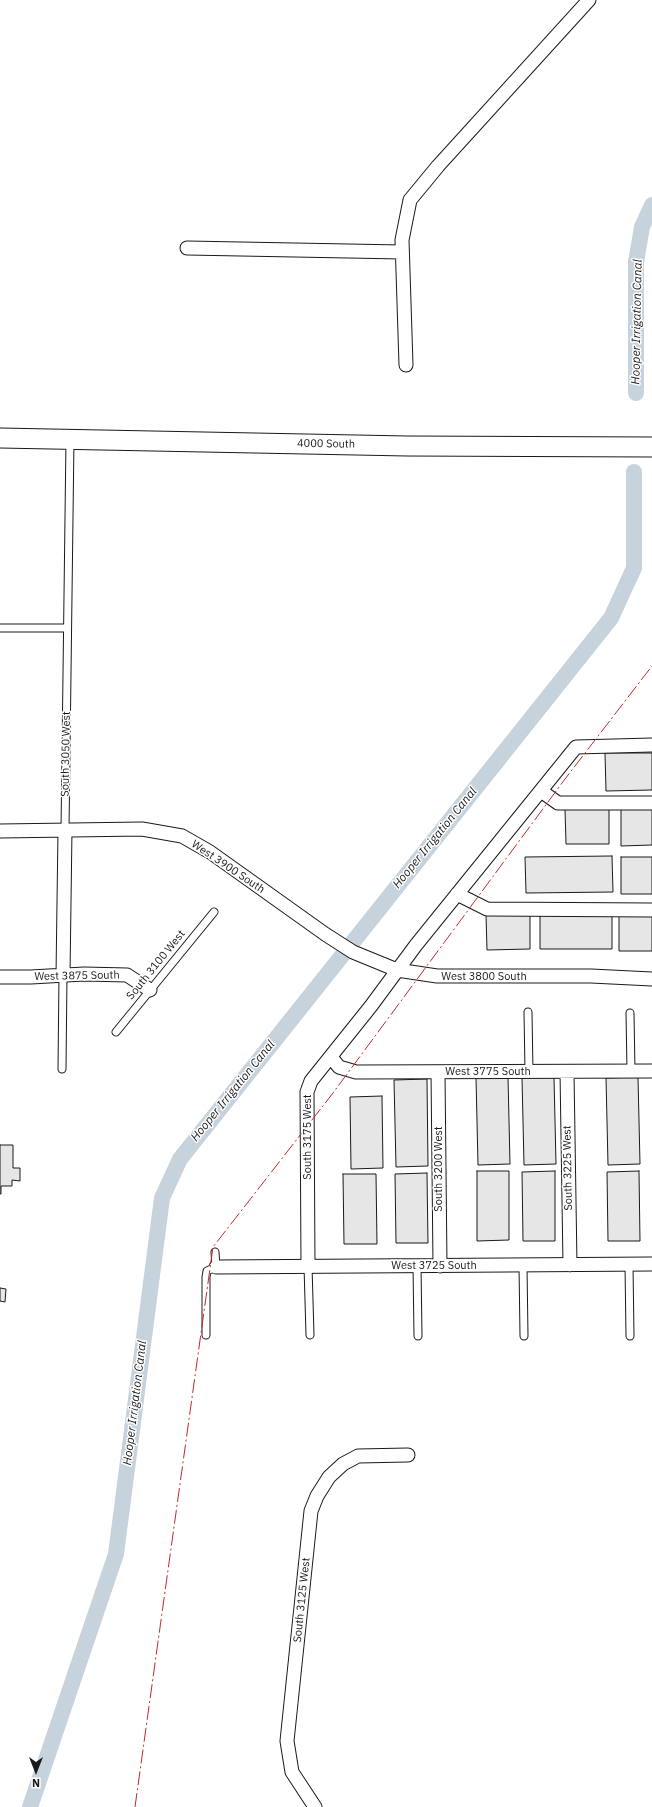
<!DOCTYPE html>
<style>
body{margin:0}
#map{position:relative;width:652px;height:1807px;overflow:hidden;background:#fff;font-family:"IBM Plex Sans",sans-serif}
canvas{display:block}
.north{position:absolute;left:16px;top:1751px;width:40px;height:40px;-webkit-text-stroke:3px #fff;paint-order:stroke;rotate:180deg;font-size:11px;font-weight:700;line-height:16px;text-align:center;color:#1a1a1a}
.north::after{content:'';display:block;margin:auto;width:14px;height:18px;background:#1a1a1a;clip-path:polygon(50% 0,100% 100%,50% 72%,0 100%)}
</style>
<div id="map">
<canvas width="652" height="1807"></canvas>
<div class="north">N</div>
</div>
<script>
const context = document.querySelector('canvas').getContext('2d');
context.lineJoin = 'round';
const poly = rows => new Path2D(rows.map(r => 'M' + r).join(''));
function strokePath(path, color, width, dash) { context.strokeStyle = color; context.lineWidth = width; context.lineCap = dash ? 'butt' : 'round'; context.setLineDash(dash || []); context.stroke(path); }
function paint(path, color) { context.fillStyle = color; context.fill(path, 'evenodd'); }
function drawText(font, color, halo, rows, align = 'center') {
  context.font = font + ' "IBM Plex Sans",sans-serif'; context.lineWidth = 3; context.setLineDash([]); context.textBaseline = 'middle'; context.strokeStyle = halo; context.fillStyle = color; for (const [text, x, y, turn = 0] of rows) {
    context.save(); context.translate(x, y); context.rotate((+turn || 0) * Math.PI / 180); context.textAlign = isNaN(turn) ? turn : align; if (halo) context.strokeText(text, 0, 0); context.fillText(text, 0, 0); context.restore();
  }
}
strokePath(poly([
 [636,393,636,262,642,227,652,205],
 [30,1807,116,1554,162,1198,180,1159,611,618,634,568,634,472]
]), '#c6d2dc', 16);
const building = poly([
 [605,753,652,753,652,790,606,791,605,753],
 [609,808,609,844,566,844,565,809,609,808],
 [621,808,652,808,652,845,621,846,621,808],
 [612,856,613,892,526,893,525,857,612,856],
 [621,857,652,857,652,894,621,894,621,857],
 [612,913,612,949,540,949,540,914,612,913],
 [652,913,652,951,619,951,619,914,652,913],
 [530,914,530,949,487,950,486,915,530,914],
 [508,1077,510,1164,478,1165,476,1078,508,1077],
 [554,1077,556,1164,524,1165,522,1078,554,1077],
 [638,1077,640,1164,608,1165,606,1078,638,1077],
 [427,1079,428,1166,396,1167,394,1080,427,1079],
 [382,1096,383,1168,351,1169,350,1097,382,1096],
 [0,1145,13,1145,13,1168,20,1168,20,1181,12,1180,12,1186,1,1186,1,1194,0,1194,0,1145],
 [477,1171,509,1171,509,1240,477,1241,477,1171],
 [555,1171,555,1241,523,1241,522,1172,555,1171],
 [639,1171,640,1241,608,1241,607,1172,639,1171],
 [427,1173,428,1243,396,1243,395,1174,427,1173],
 [343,1174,376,1174,377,1244,344,1244,343,1174],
 [0,1288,6,1289,5,1302,0,1301,0,1288]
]);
paint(building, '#e6e6e6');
strokePath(building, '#1a1a1a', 1);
const lane = poly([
 [0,628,67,628],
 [65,830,70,439],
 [528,1012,529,1072],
 [630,1013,631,1071],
 [116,1032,214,912],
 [62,1069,63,975],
 [523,1265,524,1336],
 [629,1265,630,1336],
 [308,1266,310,1335],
 [417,1266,418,1336],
 [206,1335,206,1277,207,1271,216,1267,215,1252]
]);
const street = poly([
 [187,248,402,252],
 [406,365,402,240,410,200,438,166,589,0],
 [541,791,558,803,652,803],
 [0,831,142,829,182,836,210,852,325,934,353,952,397,970,437,976,591,976,652,979],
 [457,894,487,909,652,910],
 [63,975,65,830],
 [0,977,31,977,84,974,127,975,150,990],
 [331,1057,339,1067,356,1072,652,1071],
 [438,1072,440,1266],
 [567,1072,570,1265],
 [308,1266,307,1092,311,1081,371,1006,416,945,576,747,652,745],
 [216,1267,652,1264],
 [315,1807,292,1772,287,1741,311,1511,317,1496,329,1477,343,1464,358,1456,408,1455]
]);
const secondary = poly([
 [0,438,407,446,652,447]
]);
strokePath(lane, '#1a1a1a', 9);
strokePath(street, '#1a1a1a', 15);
strokePath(secondary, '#1a1a1a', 21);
strokePath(lane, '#fff', 7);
strokePath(street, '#fff', 13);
strokePath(secondary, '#fff', 19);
strokePath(poly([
 [135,1807,213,1247,333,1093,565,779,652,666]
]), '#c62828', 1, [14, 3, 2, 3]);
drawText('11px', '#1a1a1a', '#fff', [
 ["4000 South",326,444,1],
 ["South 3050 West",66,754,-89],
 ["West 3900 South",228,867,34],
 ["South 3100 West",156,965,-51],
 ["West 3875 South",77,976,-1],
 ["West 3800 South",484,977],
 ["West 3775 South",488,1072],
 ["South 3175 West",308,1137,-90],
 ["South 3225 West",568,1168,-91],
 ["South 3200 West",439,1169,-90],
 ["West 3725 South",434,1266],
 ["South 3125 West",302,1600,-84]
]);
drawText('italic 12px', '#1a1a1a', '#fff', [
 ["Hooper Irrigation Canal",637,322,-89],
 ["Hooper Irrigation Canal",435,838,-51],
 ["Hooper Irrigation Canal",233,1091,-51],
 ["Hooper Irrigation Canal",135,1403,-83]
]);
</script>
